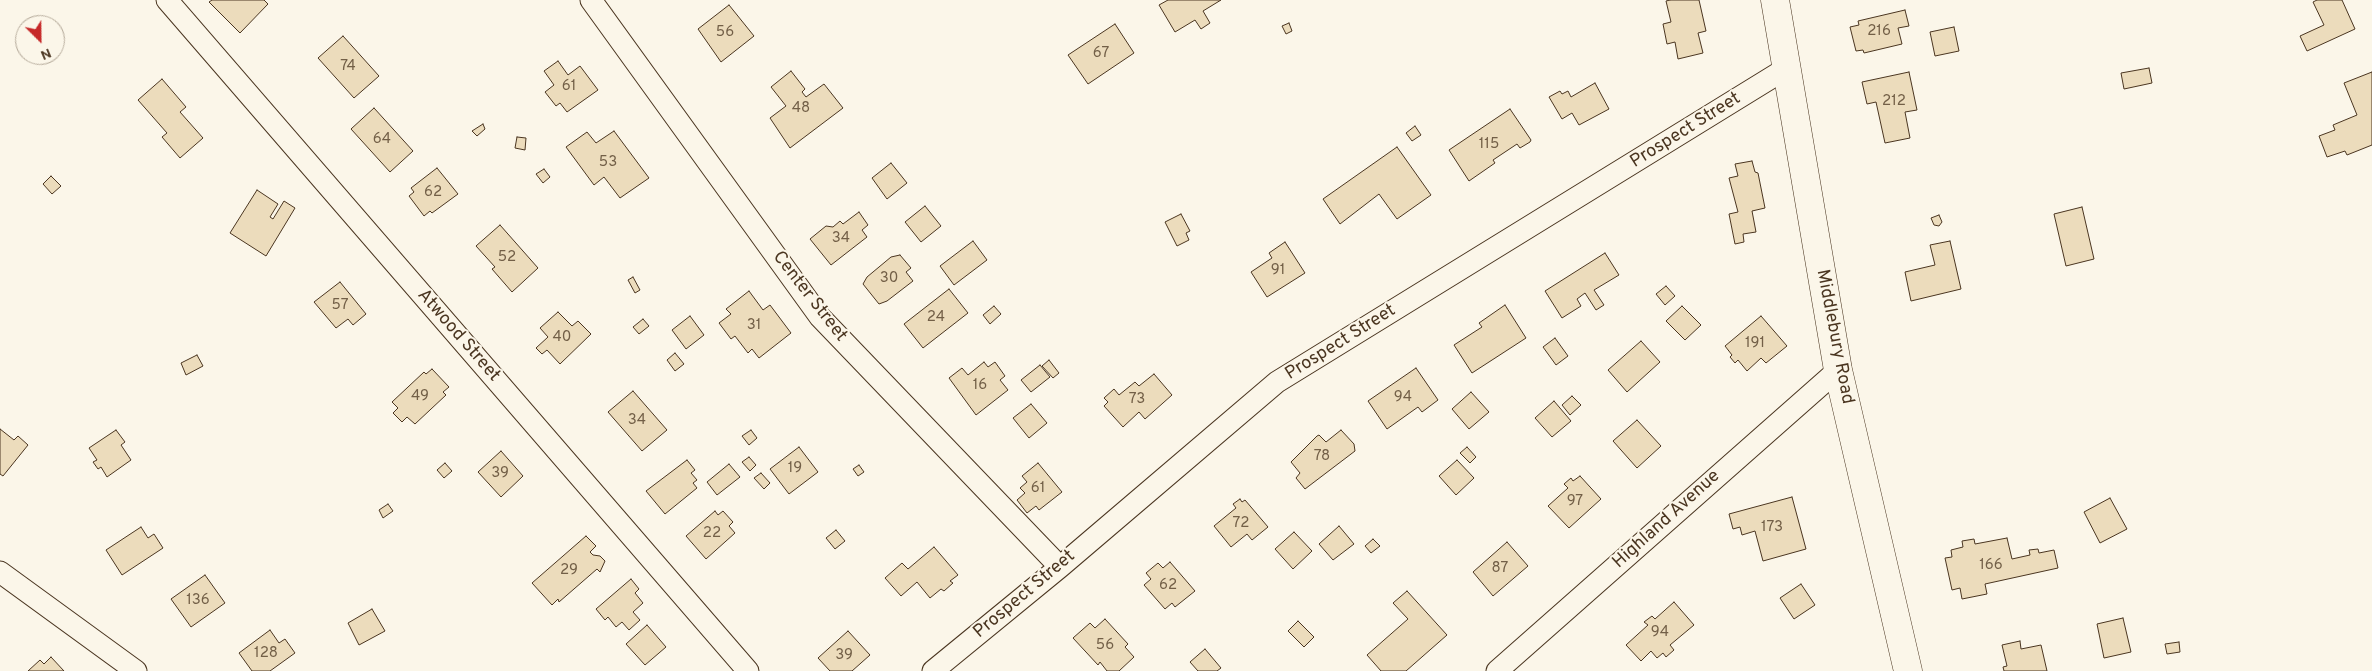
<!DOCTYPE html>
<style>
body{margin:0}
#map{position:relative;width:2372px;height:671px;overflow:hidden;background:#fbf6e9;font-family:Overpass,sans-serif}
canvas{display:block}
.north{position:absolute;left:15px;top:15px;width:50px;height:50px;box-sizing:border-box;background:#fbf6e9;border:1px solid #b4a999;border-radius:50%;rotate:157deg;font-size:14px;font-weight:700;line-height:20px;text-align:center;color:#4a3520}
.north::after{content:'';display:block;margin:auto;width:18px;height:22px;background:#c62828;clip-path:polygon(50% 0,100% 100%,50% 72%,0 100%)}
</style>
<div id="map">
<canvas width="2372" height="671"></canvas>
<div class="north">N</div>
</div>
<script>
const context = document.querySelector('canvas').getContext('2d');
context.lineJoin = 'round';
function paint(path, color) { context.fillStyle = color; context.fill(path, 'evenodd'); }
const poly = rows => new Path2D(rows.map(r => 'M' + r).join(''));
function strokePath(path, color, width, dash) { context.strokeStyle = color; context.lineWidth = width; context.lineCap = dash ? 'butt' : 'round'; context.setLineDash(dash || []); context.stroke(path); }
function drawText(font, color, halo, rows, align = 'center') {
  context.font = font + ' Overpass,sans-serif'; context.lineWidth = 4; context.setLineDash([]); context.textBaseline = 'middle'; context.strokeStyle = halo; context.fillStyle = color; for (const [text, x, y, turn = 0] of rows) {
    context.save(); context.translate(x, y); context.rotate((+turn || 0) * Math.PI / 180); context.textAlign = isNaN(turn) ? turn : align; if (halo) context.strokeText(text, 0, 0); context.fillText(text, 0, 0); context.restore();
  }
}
const building = poly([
 [212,0,264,0,268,4,240,33,209,2,212,0],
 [1168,0,1221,0,1203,11,1210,23,1201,29,1195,20,1175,32,1159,5,1168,0],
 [1670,0,1699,0,1706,31,1698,33,1703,53,1678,59,1675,42,1667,44,1663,24,1671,22,1666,1,1670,0],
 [2317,0,2342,0,2355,29,2307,51,2300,36,2324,25,2313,2,2317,0],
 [729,5,754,36,721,62,698,29,729,5],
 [1905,10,1909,26,1898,28,1902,44,1864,53,1863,50,1856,51,1850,27,1859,25,1858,21,1905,10],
 [1289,23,1292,31,1286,34,1282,26,1289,23],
 [1115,24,1134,53,1088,84,1068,55,1115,24],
 [1954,27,1959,51,1935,56,1930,32,1954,27],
 [343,36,379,76,354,98,318,58,343,36],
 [558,61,568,75,580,66,598,90,567,112,560,103,556,106,545,92,554,85,544,71,558,61],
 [2149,68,2152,83,2124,89,2121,73,2149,68],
 [791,71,805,89,802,92,806,97,824,84,843,108,790,148,770,118,786,106,771,87,791,71],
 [1909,72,1917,110,1905,112,1910,138,1885,143,1876,102,1867,104,1862,82,1909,72],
 [2372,72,2372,145,2347,155,2345,151,2327,157,2319,136,2335,130,2333,125,2357,115,2344,83,2372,72],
 [162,79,186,107,180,112,203,138,180,158,162,137,167,133,138,100,162,79],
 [1595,83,1609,109,1579,125,1572,113,1562,119,1549,97,1560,91,1562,94,1568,91,1571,97,1595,83],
 [374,108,413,151,390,172,351,129,374,108],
 [1510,109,1531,140,1530,142,1520,148,1517,144,1493,160,1495,163,1469,181,1449,150,1510,109],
 [483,124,485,129,477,136,472,131,483,124],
 [1415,126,1421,135,1412,141,1406,133,1415,126],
 [614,131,649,178,620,198,604,177,594,185,566,147,587,132,596,143,614,131],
 [517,137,526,138,525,150,515,148,517,137],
 [1397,147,1431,195,1397,219,1379,194,1340,224,1323,199,1397,147],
 [1752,161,1755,172,1758,173,1765,208,1752,211,1756,232,1743,234,1744,242,1735,244,1729,214,1738,212,1729,178,1738,176,1735,164,1752,161],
 [891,163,907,183,887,199,872,178,891,163],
 [437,168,458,194,432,213,430,211,424,216,409,196,414,192,411,188,437,168],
 [544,169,550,177,543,183,536,174,544,169],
 [51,176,61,186,52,194,43,184,51,176],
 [257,190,278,204,270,217,273,219,284,201,295,208,266,256,230,233,257,190],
 [925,206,941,226,921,242,905,222,925,206],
 [2082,207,2094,259,2066,266,2054,214,2082,207],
 [859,212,868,225,862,230,867,237,831,265,810,239,826,226,833,227,840,221,843,224,859,212],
 [1181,214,1190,231,1186,233,1189,240,1177,246,1165,222,1181,214],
 [1939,215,1942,222,1939,226,1934,225,1931,218,1939,215],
 [500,225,538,268,512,292,492,269,495,267,476,246,500,225],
 [973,241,987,260,954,285,940,266,973,241],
 [1950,241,1961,289,1911,301,1905,272,1935,265,1930,245,1950,241],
 [1285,242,1305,273,1267,297,1251,272,1272,258,1269,253,1285,242],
 [1605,253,1619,275,1594,290,1604,305,1596,310,1585,293,1577,299,1581,306,1562,318,1545,291,1605,253],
 [900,255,911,268,906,272,913,281,887,301,879,304,863,284,867,277,891,257,900,255],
 [633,277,640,290,635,293,628,280,633,277],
 [340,282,366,314,353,325,348,319,336,328,314,302,340,282],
 [1666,286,1675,296,1665,305,1656,294,1666,286],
 [949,289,968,313,923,348,904,324,949,289],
 [749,291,763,310,770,305,791,333,759,358,752,349,748,353,735,336,731,339,719,323,731,314,726,309,749,291],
 [1505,305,1526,338,1472,373,1454,345,1482,327,1479,323,1505,305],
 [994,306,1001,314,990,324,983,315,994,306],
 [1682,306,1701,325,1685,340,1666,321,1682,306],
 [558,312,572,326,578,321,591,334,560,364,547,350,542,354,536,348,548,337,540,328,558,312],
 [690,316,704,335,686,349,672,330,690,316],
 [1761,316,1787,346,1766,363,1761,358,1747,371,1738,360,1735,363,1730,357,1732,355,1725,346,1761,316],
 [643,319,649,326,639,334,633,327,643,319],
 [1555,338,1568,356,1556,365,1543,347,1555,338],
 [1641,341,1660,362,1627,392,1608,370,1641,341],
 [675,353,684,364,675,371,667,360,675,353],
 [197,355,203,366,186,375,181,363,197,355],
 [1049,360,1059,373,1053,378,1042,366,1049,360],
 [984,362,988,367,995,362,1005,376,1000,380,1008,390,976,415,949,378,962,368,968,375,984,362],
 [1040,365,1050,377,1031,392,1021,380,1040,365],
 [1416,368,1438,400,1422,412,1418,407,1387,429,1368,401,1416,368],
 [432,369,449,387,443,392,446,395,415,424,407,417,402,422,393,413,398,408,392,402,424,372,426,374,432,369],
 [1154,374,1172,395,1145,419,1139,412,1123,427,1104,406,1108,402,1104,398,1114,389,1119,395,1135,382,1139,386,1154,374],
 [633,391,667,430,642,451,608,412,633,391],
 [1471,392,1489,412,1469,429,1452,409,1471,392],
 [1572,396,1581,405,1570,415,1562,405,1572,396],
 [1554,401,1571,421,1552,437,1535,418,1554,401],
 [1031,404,1047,423,1029,438,1013,418,1031,404],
 [1637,420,1661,446,1637,468,1613,441,1637,420],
 [0,429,14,440,18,436,28,445,3,476,0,474,0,429],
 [116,430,125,442,121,445,131,460,107,477,101,467,98,469,93,462,97,460,89,448,116,430],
 [751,430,757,438,749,445,742,436,751,430],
 [1341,430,1354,444,1355,451,1305,489,1296,478,1300,473,1291,462,1317,436,1319,435,1326,442,1341,430],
 [799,447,818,472,789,494,770,469,799,447],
 [1467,447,1476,457,1470,463,1460,453,1467,447],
 [501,451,523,476,501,497,478,472,501,451],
 [749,457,756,465,750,471,742,462,749,457],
 [687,460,695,470,691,473,697,480,693,483,697,488,665,514,646,491,687,460],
 [1457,460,1474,478,1456,495,1439,476,1457,460],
 [445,463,452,471,444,478,437,470,445,463],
 [1038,463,1062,492,1039,510,1036,506,1027,513,1017,500,1025,493,1020,488,1027,482,1022,476,1038,463],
 [729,464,740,477,717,495,707,482,729,464],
 [859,465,864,472,858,476,853,469,859,465],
 [761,473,770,483,764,489,754,478,761,473],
 [1580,476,1601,499,1569,528,1548,506,1568,488,1564,484,1571,478,1573,481,1580,476],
 [1792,497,1806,549,1763,561,1755,531,1742,535,1740,527,1733,529,1729,514,1792,497],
 [2110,498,2127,529,2100,543,2084,512,2110,498],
 [1240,499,1242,502,1245,500,1268,527,1252,540,1247,534,1231,547,1214,526,1236,508,1233,504,1240,499],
 [388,504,393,511,383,518,379,510,388,504],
 [715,511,718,515,723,511,733,522,729,526,735,533,706,559,686,536,715,511],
 [1339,526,1354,544,1333,560,1319,544,1339,526],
 [141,527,148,538,154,534,163,548,122,575,106,550,141,527],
 [836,530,845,541,835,549,826,538,836,530],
 [1294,532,1312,551,1293,569,1275,549,1294,532],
 [586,536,596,546,590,552,593,555,600,556,605,561,600,572,597,569,559,602,558,599,552,605,532,583,586,536],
 [2007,538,2012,559,2030,555,2029,550,2038,549,2039,553,2054,550,2058,568,1985,584,1987,594,1962,599,1960,588,1952,590,1945,558,1952,557,1951,550,1963,547,1962,541,1974,539,1975,544,2007,538],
 [1373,539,1380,546,1371,553,1365,546,1373,539],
 [1507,542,1528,566,1493,596,1473,572,1507,542],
 [934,547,958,575,950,581,953,583,944,591,941,589,930,598,917,582,901,596,885,578,902,563,908,569,934,547],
 [1170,562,1195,591,1175,607,1172,603,1165,609,1144,585,1151,579,1146,573,1158,563,1163,568,1170,562],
 [205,575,225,603,191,627,171,599,205,575],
 [631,579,639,589,635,593,643,603,633,612,640,620,629,630,622,622,616,627,608,617,605,620,596,609,631,579],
 [1801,584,1815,605,1794,619,1780,598,1801,584],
 [1407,591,1447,635,1406,671,1381,671,1367,655,1408,619,1393,603,1407,591],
 [1674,602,1694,625,1670,645,1674,650,1666,657,1663,653,1657,658,1651,651,1641,661,1626,645,1648,625,1644,622,1652,616,1655,619,1674,602],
 [372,609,385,631,359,645,348,623,372,609],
 [2123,618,2131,652,2104,658,2097,624,2123,618],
 [1105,619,1128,644,1125,647,1134,657,1119,671,1107,671,1100,662,1098,665,1073,638,1090,623,1095,628,1105,619],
 [1298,621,1314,637,1304,647,1288,631,1298,621],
 [647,625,666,647,645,665,626,644,647,625],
 [270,630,279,643,285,639,295,653,270,671,252,671,239,653,270,630],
 [848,631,870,655,852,671,830,671,818,658,848,631],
 [2020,641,2021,649,2041,645,2047,671,2004,671,2003,667,2007,666,2002,645,2020,641],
 [2179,642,2180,652,2167,654,2165,644,2179,642],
 [1205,649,1221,668,1217,671,1198,671,1190,662,1205,649],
 [51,657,64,671,28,671,40,660,44,664,51,657]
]);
paint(building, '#ecdcbc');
strokePath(building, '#4a3520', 1);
const street = poly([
 [167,0,748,671],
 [591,0,820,317,1060,567],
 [0,572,136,671],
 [933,671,1060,567,1277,382,1787,68],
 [1497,671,1838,370]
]);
const secondary = poly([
 [1775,0,1838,370,1908,671]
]);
strokePath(street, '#4a3520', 23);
strokePath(secondary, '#4a3520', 29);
strokePath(street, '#fbf6e9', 21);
strokePath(secondary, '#fbf6e9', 28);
drawText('15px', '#725f47', null, [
 ["216",1879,32],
 ["56",725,33],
 ["67",1101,54],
 ["74",348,67],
 ["61",569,87],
 ["212",1894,102],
 ["48",801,109],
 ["64",382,140],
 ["115",1489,145],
 ["53",608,163],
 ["62",433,193],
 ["34",841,239],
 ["52",507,258],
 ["91",1278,271],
 ["30",889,279],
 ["57",340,306],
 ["24",936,318],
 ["31",754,326],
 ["40",562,338],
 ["191",1755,344],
 ["16",980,386],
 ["49",420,397],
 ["94",1403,398],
 ["73",1137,400],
 ["34",637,421],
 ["78",1322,457],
 ["19",795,469],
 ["39",500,474],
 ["61",1038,489],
 ["97",1575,502],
 ["72",1241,524],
 ["173",1772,528],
 ["22",712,534],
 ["166",1991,566],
 ["87",1500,569],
 ["29",569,571],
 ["62",1168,586],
 ["136",198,601],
 ["94",1660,633],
 ["56",1105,646],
 ["128",266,654],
 ["39",844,656]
]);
drawText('18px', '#4a3520', '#fbf6e9', [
 ["Prospect Street",1686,131,-32],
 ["Center Street",809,297,52],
 ["Atwood Street",458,336,49],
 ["Middlebury Road",1834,337,79],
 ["Prospect Street",1341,343,-32],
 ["Highland Avenue",1667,520,-42],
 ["Prospect Street",1025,595,-40]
]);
</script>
